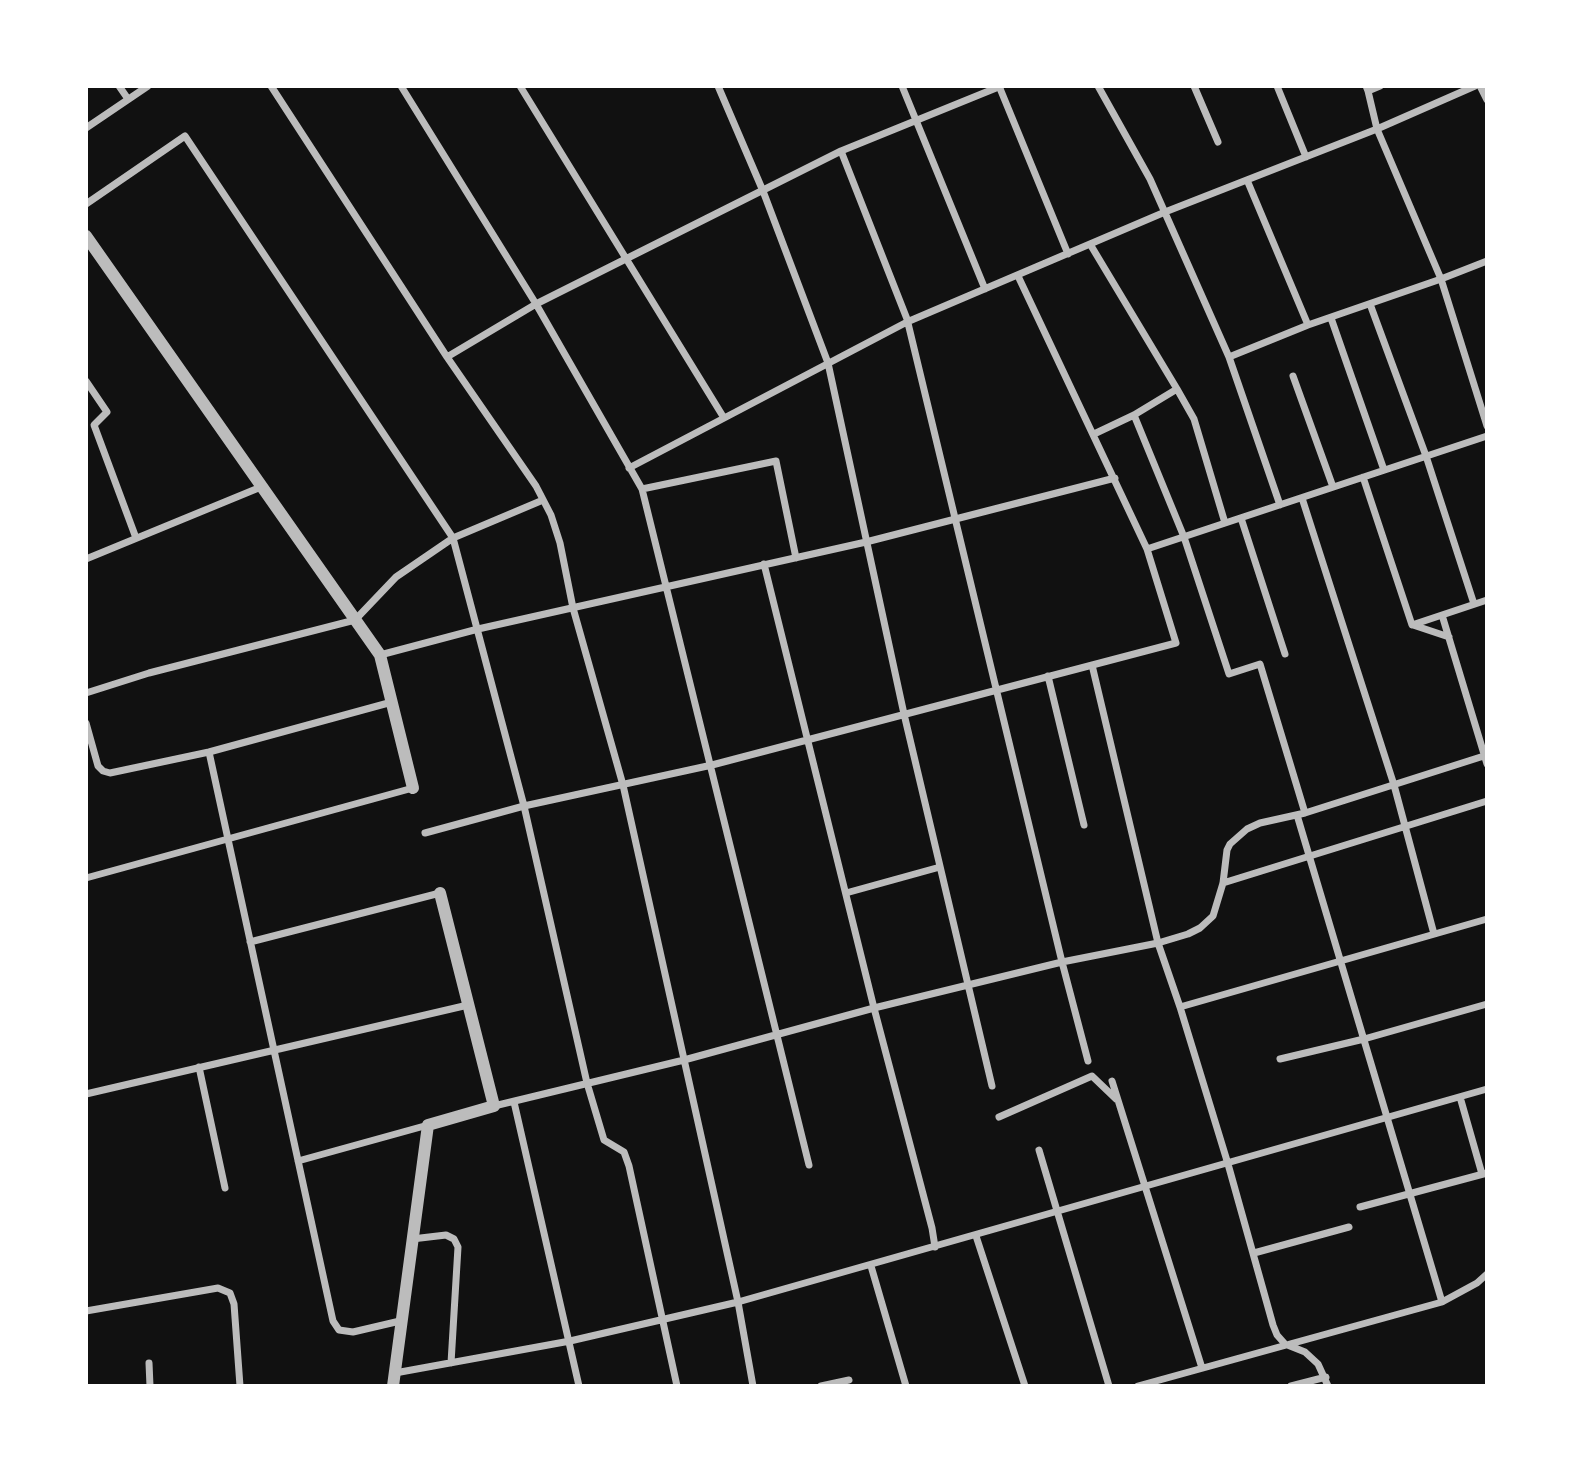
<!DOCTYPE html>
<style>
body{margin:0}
#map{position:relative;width:1573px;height:1472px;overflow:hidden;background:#111;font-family:Manrope,sans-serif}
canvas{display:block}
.frame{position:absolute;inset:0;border:88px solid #fff;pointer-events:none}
</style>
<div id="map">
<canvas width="1573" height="1472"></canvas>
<div class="frame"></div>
</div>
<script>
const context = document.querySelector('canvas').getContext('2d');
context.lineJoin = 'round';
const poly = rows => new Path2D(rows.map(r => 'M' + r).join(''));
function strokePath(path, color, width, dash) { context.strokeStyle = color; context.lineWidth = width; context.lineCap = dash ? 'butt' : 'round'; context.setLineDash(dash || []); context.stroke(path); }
strokePath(poly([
 [119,86,128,99],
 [271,86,447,357,536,486,551,515,560,543,573,608,623,785,738,1302,753,1386],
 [401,86,536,304,642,489,809,1165],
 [520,86,724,418],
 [718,86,763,191,828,363,904,714,992,1086],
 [902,86,985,289],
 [999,86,1068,254],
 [1098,86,1150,179,1229,357,1280,505],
 [1194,86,1218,142],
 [1277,86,1306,157],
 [1366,86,1368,91,1380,86],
 [1480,86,1487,100],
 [1368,91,1377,129,1441,279,1487,426],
 [86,128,148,86],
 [841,151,907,319,1062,962,1088,1061],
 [1247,180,1308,325],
 [86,204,185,136,453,538,524,806,587,1083,604,1140,624,1152,629,1166,677,1386],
 [1090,244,1177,389,1134,415,1094,434],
 [1370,304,1426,456,1474,604],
 [1331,318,1384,470],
 [447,357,536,304,841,151,1001,86],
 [1229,357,1308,325,1441,279,1487,261],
 [1293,376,1333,487],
 [86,381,107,412,94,425,136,538],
 [1177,389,1194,419,1225,523],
 [1134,415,1184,537,1229,674,1260,664,1305,813],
 [629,468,907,322,1165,212,1377,129,1475,86],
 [1363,477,1412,625,1487,600],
 [642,489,776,461,796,558],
 [1302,498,1394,785,1434,934],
 [1241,518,1285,654],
 [1147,549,1487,436],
 [86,559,261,487],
 [764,564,874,1008,932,1228,935,1247],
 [1442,615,1487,764],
 [1413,625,1449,637],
 [380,655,478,629,866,542,1115,478],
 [1092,665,1158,943,1180,1007,1228,1164,1273,1325,1277,1335,1285,1344,1305,1352,1318,1364,1328,1386],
 [1048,676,1084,825],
 [86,693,149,673,355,620,396,577,453,538,543,500],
 [86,723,98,766,103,771,110,773,209,752,392,702],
 [209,752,333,1321,339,1330,353,1332,400,1321],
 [1297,815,1442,1302],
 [425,833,524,806,712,765,1176,643,1147,549,1018,276],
 [86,878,413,788],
 [1223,883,1487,801],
 [846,893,940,867],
 [250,942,440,893],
 [1180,1007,1487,919],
 [1280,1059,1364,1039,1487,1004],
 [199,1067,225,1188],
 [1112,1081,1202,1368],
 [86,1094,468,1005],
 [1460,1097,1482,1174],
 [514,1102,579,1386],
 [494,1106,684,1060,874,1008,1062,962,1158,943,1188,934,1200,928,1213,916,1223,883,1227,850,1230,844,1247,829,1260,823,1305,813,1487,755],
 [999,1117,1092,1076,1116,1099],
 [1039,1150,1109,1386],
 [298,1161,428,1125],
 [1360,1207,1487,1173],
 [976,1236,1025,1386],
 [412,1239,446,1235,454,1239,458,1247,451,1363],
 [1254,1253,1349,1227],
 [871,1266,906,1386],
 [86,1311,218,1288,230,1293,234,1304,240,1386],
 [149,1363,150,1386],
 [395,1373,570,1341,738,1302,1487,1089],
 [821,1386,849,1380],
 [1138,1386,1442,1302,1477,1283,1487,1274],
 [1291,1386,1326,1377]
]), '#bcbcbc', 7);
strokePath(poly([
 [86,236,380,655,413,788],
 [393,1386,428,1125,494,1106,440,893]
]), '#bcbcbc', 12);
</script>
